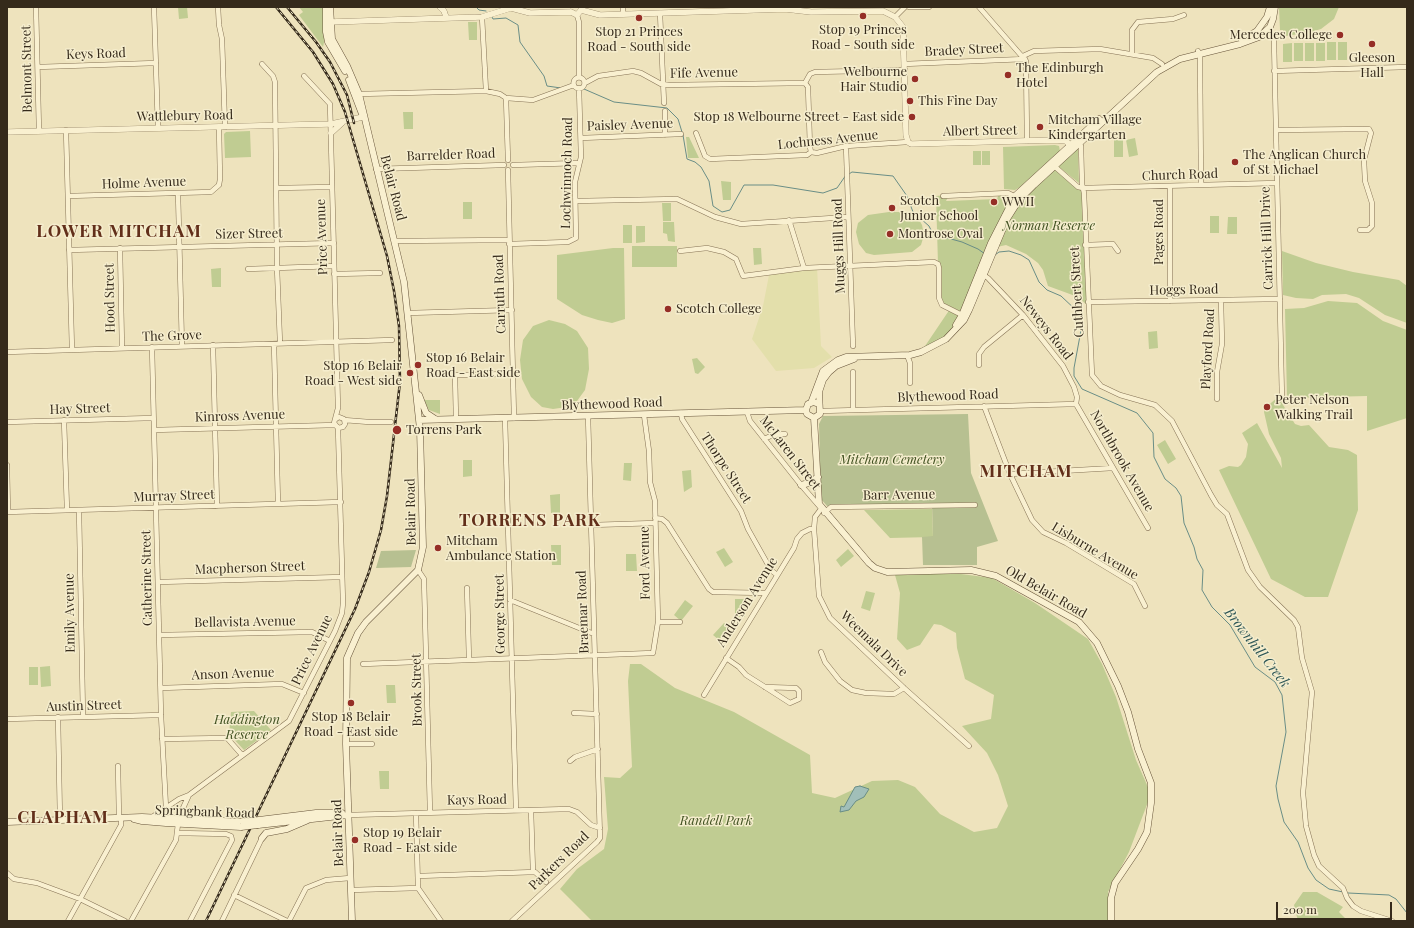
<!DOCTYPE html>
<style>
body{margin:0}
#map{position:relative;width:1414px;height:928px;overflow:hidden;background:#eee3bd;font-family:"Playfair Display",serif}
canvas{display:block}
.frame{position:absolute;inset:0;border:8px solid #352a1b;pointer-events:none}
.scale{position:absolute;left:1276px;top:902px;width:116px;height:18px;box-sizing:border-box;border:2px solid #352a1b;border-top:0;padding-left:5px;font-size:12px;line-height:14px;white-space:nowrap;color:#352a1b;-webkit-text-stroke:3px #f5edcd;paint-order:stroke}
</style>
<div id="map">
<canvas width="1414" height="928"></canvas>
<div class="frame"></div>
<div class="scale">200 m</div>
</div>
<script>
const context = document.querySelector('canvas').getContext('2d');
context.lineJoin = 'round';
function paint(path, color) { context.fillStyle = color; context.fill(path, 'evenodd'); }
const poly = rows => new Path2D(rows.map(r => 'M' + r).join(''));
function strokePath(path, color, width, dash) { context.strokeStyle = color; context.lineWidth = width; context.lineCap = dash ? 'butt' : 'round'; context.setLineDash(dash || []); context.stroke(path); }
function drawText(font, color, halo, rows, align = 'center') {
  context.font = font + ' "Playfair Display",serif'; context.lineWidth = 3; context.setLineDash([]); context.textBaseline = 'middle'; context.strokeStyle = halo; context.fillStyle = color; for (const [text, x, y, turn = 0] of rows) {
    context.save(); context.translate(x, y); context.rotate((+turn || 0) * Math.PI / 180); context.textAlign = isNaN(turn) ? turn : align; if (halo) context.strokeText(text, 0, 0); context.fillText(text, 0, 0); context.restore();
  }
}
paint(poly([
 [817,267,821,346,832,357,814,368,776,371,752,339,763,306,770,270]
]), '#e3dfab');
paint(poly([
 [178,7,187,7,188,18,179,19],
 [299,7,324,7,325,38,323,47,299,15,303,12],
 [1279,7,1339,7,1334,19,1321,29,1307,33,1285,36,1283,36,1283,30,1280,30],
 [468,22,477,22,477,40,469,40],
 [1327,42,1336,42,1336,60,1327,60],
 [1338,42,1347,42,1347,60,1338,60],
 [1292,43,1292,62,1283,62,1283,44],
 [1294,43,1303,43,1303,61,1294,61],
 [1305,43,1314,43,1314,61,1305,61],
 [1316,43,1325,43,1325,61,1316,61],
 [403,112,413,112,413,129,404,129],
 [250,131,251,157,225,158,224,134,226,132],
 [686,137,689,137,699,158,688,158],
 [1135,138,1138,155,1129,157,1126,140],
 [1114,140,1123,140,1123,157,1114,157],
 [1055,145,1059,146,1060,151,1020,187,1015,190,1004,189,1003,147],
 [1078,148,1079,183,1059,167,1060,164],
 [973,151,981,151,981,165,973,165],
 [982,151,990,151,990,165,982,165],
 [1054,166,1078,187,1083,188,1087,305,1078,297,1048,286,1043,270,1038,263,1026,254,1006,245,997,247,1005,228,1015,211],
 [721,181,731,182,731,200,723,200],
 [999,193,1015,196,958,328,921,352,950,309,942,305,938,264,936,196,949,195,946,201,997,199],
 [463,202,472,202,472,219,463,219],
 [662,203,671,203,671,221,663,221],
 [889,212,908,212,917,216,922,225,924,235,921,245,912,252,874,255,866,253,859,244,856,232,858,223,868,215],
 [1210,216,1219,216,1219,233,1210,233],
 [1228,217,1237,217,1237,234,1227,234],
 [663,222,674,222,675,242,668,241,667,234,663,233],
 [623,225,632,225,632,243,623,243],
 [636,226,645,226,645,242,636,243],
 [632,246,677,246,677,267,632,267],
 [613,248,624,248,625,319,612,323,598,320,582,315,557,299,557,255],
 [753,248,761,248,762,264,754,265],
 [1282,251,1316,263,1353,272,1399,280,1407,286,1407,323,1385,315,1359,298,1346,294,1322,295,1313,299,1296,298,1283,295],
 [221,268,221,287,212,287,211,269],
 [1328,301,1357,303,1383,321,1407,330,1407,418,1367,431,1367,396,1287,398,1285,309,1304,308],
 [549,320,565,324,577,331,588,348,589,369,585,390,577,401,567,407,553,409,542,407,531,397,522,379,520,360,523,340,533,326],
 [1157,331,1158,348,1149,349,1148,332],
 [697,358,705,367,698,374,695,373,692,359],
 [1278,397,1295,424,1301,426,1309,425,1329,447,1348,450,1357,455,1358,510,1328,597,1305,597,1271,579,1219,470,1229,466,1238,467,1241,465,1246,457,1248,444,1242,433,1257,423,1282,468,1281,458,1269,434,1264,412,1265,408],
 [424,400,440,400,440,414,429,410],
 [1165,440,1176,459,1168,464,1157,445],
 [463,460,472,460,472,476,463,477],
 [624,463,632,463,631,481,623,480],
 [691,470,692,487,684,492,682,471],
 [560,494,560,513,551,513,550,495],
 [932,509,933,537,890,538,864,510],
 [551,545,561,545,561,565,552,565],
 [724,548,733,562,725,567,716,552],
 [848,549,854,556,841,567,836,560],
 [626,554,636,554,637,571,626,571],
 [921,574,961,574,992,578,1035,603,1088,639,1102,664,1116,697,1136,760,1151,794,1129,852,1108,892,1108,921,592,921,560,889,577,869,604,849,608,829,604,777,620,778,632,767,628,681,630,664,641,664,675,688,734,712,810,755,812,793,835,798,872,781,898,780,915,787,940,814,974,832,997,828,1008,806,998,775,987,753,962,726,991,719,994,695,965,679,957,648,956,633,941,625,934,624,920,645,907,650,897,639,900,593,895,575],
 [866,591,875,593,870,611,861,608],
 [735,599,745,599,745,617,735,617],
 [685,600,693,606,681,621,674,615],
 [724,623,730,627,719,640,713,635],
 [50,666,51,686,41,687,40,667],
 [29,667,38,667,38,685,29,685],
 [386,685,395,685,396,703,387,703],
 [254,711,271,730,244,750,229,734,231,712],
 [379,771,389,771,389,789,380,789],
 [1303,892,1317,892,1343,907,1339,912,1346,919,1298,921,1294,905]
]), '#c0cc92');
paint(poly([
 [968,414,971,473,998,541,977,547,977,565,923,565,922,537,933,536,932,504,827,506,821,499,819,424,823,416],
 [416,550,411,567,376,568,381,551]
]), '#b7c091');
const water = poly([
 [860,786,869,789,864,797,856,801,849,810,840,812,841,806,844,807,855,787,860,786]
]);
paint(water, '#a1bfb9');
strokePath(water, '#698d86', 1);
strokePath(poly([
 [476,7,479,10,486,11],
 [492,17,493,19,506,18,518,25,520,42,544,76,547,86,561,88],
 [584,89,614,102,667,108,678,119,682,132],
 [683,135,687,159,695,162,701,167,709,181,713,206,722,212,730,210,744,185,773,185,823,193,837,188,846,175],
 [849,174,852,172,893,176,907,196,913,212,929,226,933,234,962,242,978,249,985,254],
 [995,255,999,252,1009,251,1021,255,1029,260,1039,282,1047,290,1061,296,1078,312,1082,325,1074,368,1074,376,1082,389,1137,413,1153,433,1154,457,1165,479,1176,488,1181,496,1184,523,1194,547,1197,559,1203,570,1202,590,1212,607,1230,625,1255,667,1275,682,1282,695,1286,732,1276,786,1278,799,1284,822,1298,842,1308,868,1316,880,1329,889,1343,892],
 [1348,893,1389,895,1396,899,1407,913]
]), '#698d86', 1);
const minor = poly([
 [36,7,39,131],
 [154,7,158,128],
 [218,7,219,25,222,39,225,127],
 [623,7,623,14],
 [909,7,929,7],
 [979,7,1026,61,1027,141],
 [660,13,664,103],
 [577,15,579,22,579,77],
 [482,17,486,91],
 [895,17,905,7],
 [1266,32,1273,37,1274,41,1282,399],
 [1198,51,1200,57,1201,185],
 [1132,54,1132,30,1138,22,1173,19,1184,15],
 [1023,56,1034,51,1100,49,1153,58,1162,64],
 [262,64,273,76,275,82,277,268,280,343],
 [904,64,1025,59],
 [38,67,156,63],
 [1274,71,1407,67],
 [304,76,330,104,338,408,334,423,338,428,343,427,345,424,344,419,339,417,336,419],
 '573.5 83a5.5 5.5 0 1 1 11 0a5.5 5.5 0 1 1-11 0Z',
 [585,83,598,76,633,71,641,73,661,84,670,85,805,83],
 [805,83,810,74,815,72,905,70],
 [805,83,808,87,810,147,811,152],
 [359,94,486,91,500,94,506,98,533,100,574,85],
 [506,98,508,160],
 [665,111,665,135],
 [66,130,72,350],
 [1276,130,1369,129,1371,133,1364,160,1365,181,1372,203,1372,226,1368,230,1360,230],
 [696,133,705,156,710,159,807,155,811,152,817,153,846,146,908,142],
 [581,138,681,134],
 [846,146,853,346],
 [1081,146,1082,184,1084,193,1092,375,1101,386,1120,395,1155,405,1172,421,1211,495,1217,505,1227,514,1248,570,1260,587,1294,620,1298,627,1302,658,1312,692,1303,793,1306,826,1314,855,1319,866,1343,888,1347,898,1353,906,1361,911,1392,921],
 [513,165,579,163],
 [1053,165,1078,187,1083,188,1277,183],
 [376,169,504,165],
 [508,170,514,418],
 [1170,187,1170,301],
 [277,188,331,187],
 [178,193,182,346],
 [68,196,211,192,219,185,220,179,219,127],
 [943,196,1008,193,1016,197],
 [576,201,677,199,715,217,741,224,848,217],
 [789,220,804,268,934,262,938,264,939,268,939,298,942,305,962,315],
 [396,241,509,240],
 [509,244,568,242,576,238,575,182,581,157,579,88],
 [1085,245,1113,244,1118,251],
 [120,248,122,348],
 [69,250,334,243],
 [680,251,707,248,724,252,736,259,743,276,804,268],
 [248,269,334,266],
 [334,274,380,273],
 [982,274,988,278,1023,315,1063,366,1074,387,1077,397,1076,404],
 [1088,302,1280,299],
 [408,313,512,310],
 [274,344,278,504],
 [213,345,217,506],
 [152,347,161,715,166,808],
 [7,352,392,340],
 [907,355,910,363,910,383],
 [979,365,979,354,984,347,1023,315],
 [853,372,853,410],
 [1217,399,1217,372,1222,344,1221,300],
 [1076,404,1148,528],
 [984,406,1010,474,1032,520,1043,532,1066,543,1134,584,1145,606],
 [821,411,1076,404],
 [747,412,750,421,801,485,820,507],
 [681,413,682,419,741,511,748,529,771,570,777,575],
 [505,418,516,810],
 [456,419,455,375,513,374],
 [64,420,67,510],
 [344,420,369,422,391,422],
 [7,422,153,418],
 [154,430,335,425],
 [764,439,773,435,785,434],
 [7,465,8,512],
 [1010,474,1113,468],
 [821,509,815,517,814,529,819,596,830,618,904,688,969,746],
 [79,510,83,716],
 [7,512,341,502],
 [824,513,831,507,975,505],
 [655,518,662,519,667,523,709,589,713,592,765,593],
 [592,525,655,523],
 [418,570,424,579,430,812],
 [159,582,342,577],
 [467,588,469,660],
 [510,600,594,634],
 [658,622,680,622],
 [159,635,312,632,330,641],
 [821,652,825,662,840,681,852,690,866,693,894,694,904,688],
 [726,658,739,667,746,675,765,687,790,703,799,699,799,691,796,688,765,687],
 [363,664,653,653,658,622,655,501,650,482,649,451,644,415],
 [161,688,282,684,304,693],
 [704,695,794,548,797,539,802,533,810,529,814,529],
 [574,713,597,714],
 [58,717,60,820],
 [7,719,161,715],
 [162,739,227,738,242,755],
 [346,744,372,744],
 [570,761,575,757,598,749],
 [118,766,119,818],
 [531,810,533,872],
 [416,813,418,888],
 [348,815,569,809,577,812,591,825,600,828],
 [152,817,179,799,189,795,289,721,335,631,342,613,343,603,338,428],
 [178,819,189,795],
 [177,833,226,834,231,836,232,840,190,921],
 [7,873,14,879,37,883,80,899,125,921],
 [418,876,535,872,546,882],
 [351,890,418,888,441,921],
 [234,895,287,921],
 [68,921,121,825,121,818],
 [131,921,176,840,178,824],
 [222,921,262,838],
 [289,921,306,888,326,880,350,878],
 [512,921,597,842,600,838,588,416]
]);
const tertiary = poly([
 [440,7,444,11,446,17],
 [581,10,600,15,785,9,811,12,883,11,895,17,903,27,906,135,908,142,911,144,1055,140,1066,141,1070,145],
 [571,12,577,15,581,10],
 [330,22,482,17,511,8,530,13,571,12],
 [7,132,331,124,363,117],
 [331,133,342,123]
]);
const secondary = poly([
 [326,7,326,32,328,42,345,71],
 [330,7,332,39,347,66,359,94,404,282,420,429,423,547,418,570,366,622,358,633,347,658,346,744,352,921],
 [1242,40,1257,31,1267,17,1270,7],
 [349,80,362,114],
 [956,325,962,315,991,243,1015,196,1099,119],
 [419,395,426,413,435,419],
 [811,403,823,371,838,360,846,357,910,355,921,352,946,339,964,320,969,310,1007,219,1019,200,1034,185,1157,72,1180,59,1240,44,1259,37,1270,27,1273,19,1275,7],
 [819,404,813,402,808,404,806,410,807,414,814,418,820,414,819,392,823,380,829,372,836,366,854,359],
 [814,418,819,504,869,563,875,568,887,572,971,570,996,576,1079,622,1097,643,1118,686,1128,712,1138,749,1151,783,1151,803,1147,832,1138,849,1115,883,1111,898,1111,921],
 [419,420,806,410],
 [801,485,809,483,818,477],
 [134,819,142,821,166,823,241,827],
 [259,820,316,813,342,813],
 [7,822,142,817,243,822],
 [258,825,348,815],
 [262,838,266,833,287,829,308,820]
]);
strokePath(minor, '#867356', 5.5);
strokePath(tertiary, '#867356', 6);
strokePath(secondary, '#67543a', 7);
strokePath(minor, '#f9f0d0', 4.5);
strokePath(tertiary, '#f9f0d0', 5.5);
strokePath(secondary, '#f9f0d0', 6);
const rail = poly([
 [287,7,316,42,330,62,347,95,354,123],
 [206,921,355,609,369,572,381,530,387,496,400,382,399,326,394,291,387,256,345,112,333,84,313,52,276,7]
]);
strokePath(rail, '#352a1b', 2.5);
strokePath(rail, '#f5edcd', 1, [3]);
const secondaryBridge = poly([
 [243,822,259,820],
 [241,827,258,825]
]);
strokePath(secondaryBridge, '#67543a', 7, []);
strokePath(secondaryBridge, '#f9f0d0', 6);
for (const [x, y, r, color] of [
 [863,16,4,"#952e26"],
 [639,18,4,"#952e26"],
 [1340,35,4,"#952e26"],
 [1372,44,4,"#952e26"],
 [1008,75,4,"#952e26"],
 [915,79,4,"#952e26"],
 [910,101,4,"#952e26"],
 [912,117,4,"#952e26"],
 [1040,127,4,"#952e26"],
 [1235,162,4,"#952e26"],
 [994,202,4,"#952e26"],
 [892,208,4,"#952e26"],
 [890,234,4,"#952e26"],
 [668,309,4,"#952e26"],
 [418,365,4,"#952e26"],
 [410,373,4,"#952e26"],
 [1267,407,4,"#952e26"],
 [397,430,5,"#952e26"],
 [438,548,4,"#952e26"],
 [351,703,4,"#952e26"],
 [355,840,4,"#952e26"]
]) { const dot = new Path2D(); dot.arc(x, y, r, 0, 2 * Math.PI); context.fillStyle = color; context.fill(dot); strokePath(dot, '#f5edcd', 1.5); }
drawText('13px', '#352a1b', '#f5edcd', [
 ["Stop 19 Princes",863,30,"center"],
 ["Road - South side",863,45,"center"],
 ["Stop 21 Princes",639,32,"center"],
 ["Road - South side",639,47,"center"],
 ["Mercedes College",1332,35,"right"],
 ["Gleeson",1372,58,"center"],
 ["Hall",1372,73,"center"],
 ["The Edinburgh",1016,68],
 ["Hotel",1016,83],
 ["Welbourne",907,72,"right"],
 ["Hair Studio",907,87,"right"],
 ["This Fine Day",918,101],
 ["Stop 18 Welbourne Street - East side",904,117,"right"],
 ["Mitcham Village",1048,120],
 ["Kindergarten",1048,135],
 ["The Anglican Church",1243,155],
 ["of St Michael",1243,170],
 ["Scotch",900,201],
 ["Junior School",900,216],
 ["WWII",1002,202],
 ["Montrose Oval",898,234],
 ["Scotch College",676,309],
 ["Stop 16 Belair",426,358],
 ["Road - East side",426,373],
 ["Stop 16 Belair",402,366,"right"],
 ["Road - West side",402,381,"right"],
 ["Peter Nelson",1275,400],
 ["Walking Trail",1275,415],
 ["Torrens Park",406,430],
 ["Mitcham",446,541],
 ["Ambulance Station",446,556],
 ["Stop 18 Belair",351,717,"center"],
 ["Road - East side",351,732,"center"],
 ["Stop 19 Belair",363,833],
 ["Road - East side",363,848]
], 'left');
drawText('13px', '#352a1b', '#f5edcd', [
 ["Bradey Street",964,50,-3],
 ["Keys Road",96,54,-2],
 ["Belmont Street",27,69,-91],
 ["Fife Avenue",704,73,-1],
 ["Wattlebury Road",185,116,-1],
 ["Paisley Avenue",630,125,-2],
 ["Albert Street",980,131,-1],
 ["Lochness Avenue",828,140,-6],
 ["Barrelder Road",451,155,-2],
 ["Lochwinnoch Road",567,173,-89],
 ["Church Road",1180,175,-2],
 ["Holme Avenue",144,183,-2],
 ["Belair Road",393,188,75],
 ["Pages Road",1159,232,-90],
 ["Sizer Street",249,234,-1],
 ["Price Avenue",322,237,-92],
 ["Carrick Hill Drive",1267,238,-92],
 ["Muggs Hill Road",839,246,-92],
 ["Hoggs Road",1184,290,-1],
 ["Cuthbert Street",1077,292,-93],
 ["Carruth Road",500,294,-92],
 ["Hood Street",110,298,-91],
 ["Neweys Road",1046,328,52],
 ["The Grove",172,336,-2],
 ["Playford Road",1208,349,-87],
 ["Blythewood Road",948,396,-2],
 ["Blythewood Road",612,404,-2],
 ["Hay Street",80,409,-2],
 ["Kinross Avenue",240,416,-2],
 ["McLaren Street",790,453,52],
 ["Northbrook Avenue",1122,461,60],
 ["Thorpe Street",726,468,57],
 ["Barr Avenue",899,495,-1],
 ["Murray Street",174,496,-2],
 ["Belair Road",411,512,-91],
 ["Lisburne Avenue",1095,551,31],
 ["Ford Avenue",645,563,-91],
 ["Macpherson Street",250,568,-2],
 ["Catherine Street",147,578,-91],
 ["Old Belair Road",1046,592,30],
 ["Anderson Avenue",747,602,-58],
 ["Braemar Road",583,612,-92],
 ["Emily Avenue",70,613,-91],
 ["George Street",500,614,-91],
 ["Bellavista Avenue",245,622,-1],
 ["Weemala Drive",874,644,44],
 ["Price Avenue",312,650,-64],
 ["Anson Avenue",233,674,-2],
 ["Brook Street",417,690,-91],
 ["Austin Street",84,706,-2],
 ["Kays Road",477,800,-1],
 ["Springbank Road",205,812,2],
 ["Belair Road",338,833,-92],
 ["Parkers Road",559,861,-44]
]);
drawText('italic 13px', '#425222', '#f5edcd', [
 ["Norman Reserve",1049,226],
 ["Mitcham Cemetery",892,460],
 ["Haddington",247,720],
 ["Reserve",247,735],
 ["Randell Park",716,821]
]);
drawText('italic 14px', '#2a5455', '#f5edcd', [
 ["Brownhill Creek",1257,648,52]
]);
context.letterSpacing = '1px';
drawText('bold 17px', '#622f1a', '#f5edcd', [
 ["LOWER MITCHAM",119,232],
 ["MITCHAM",1026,472],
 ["TORRENS PARK",530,521],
 ["CLAPHAM",63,818]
]);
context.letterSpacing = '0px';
</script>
